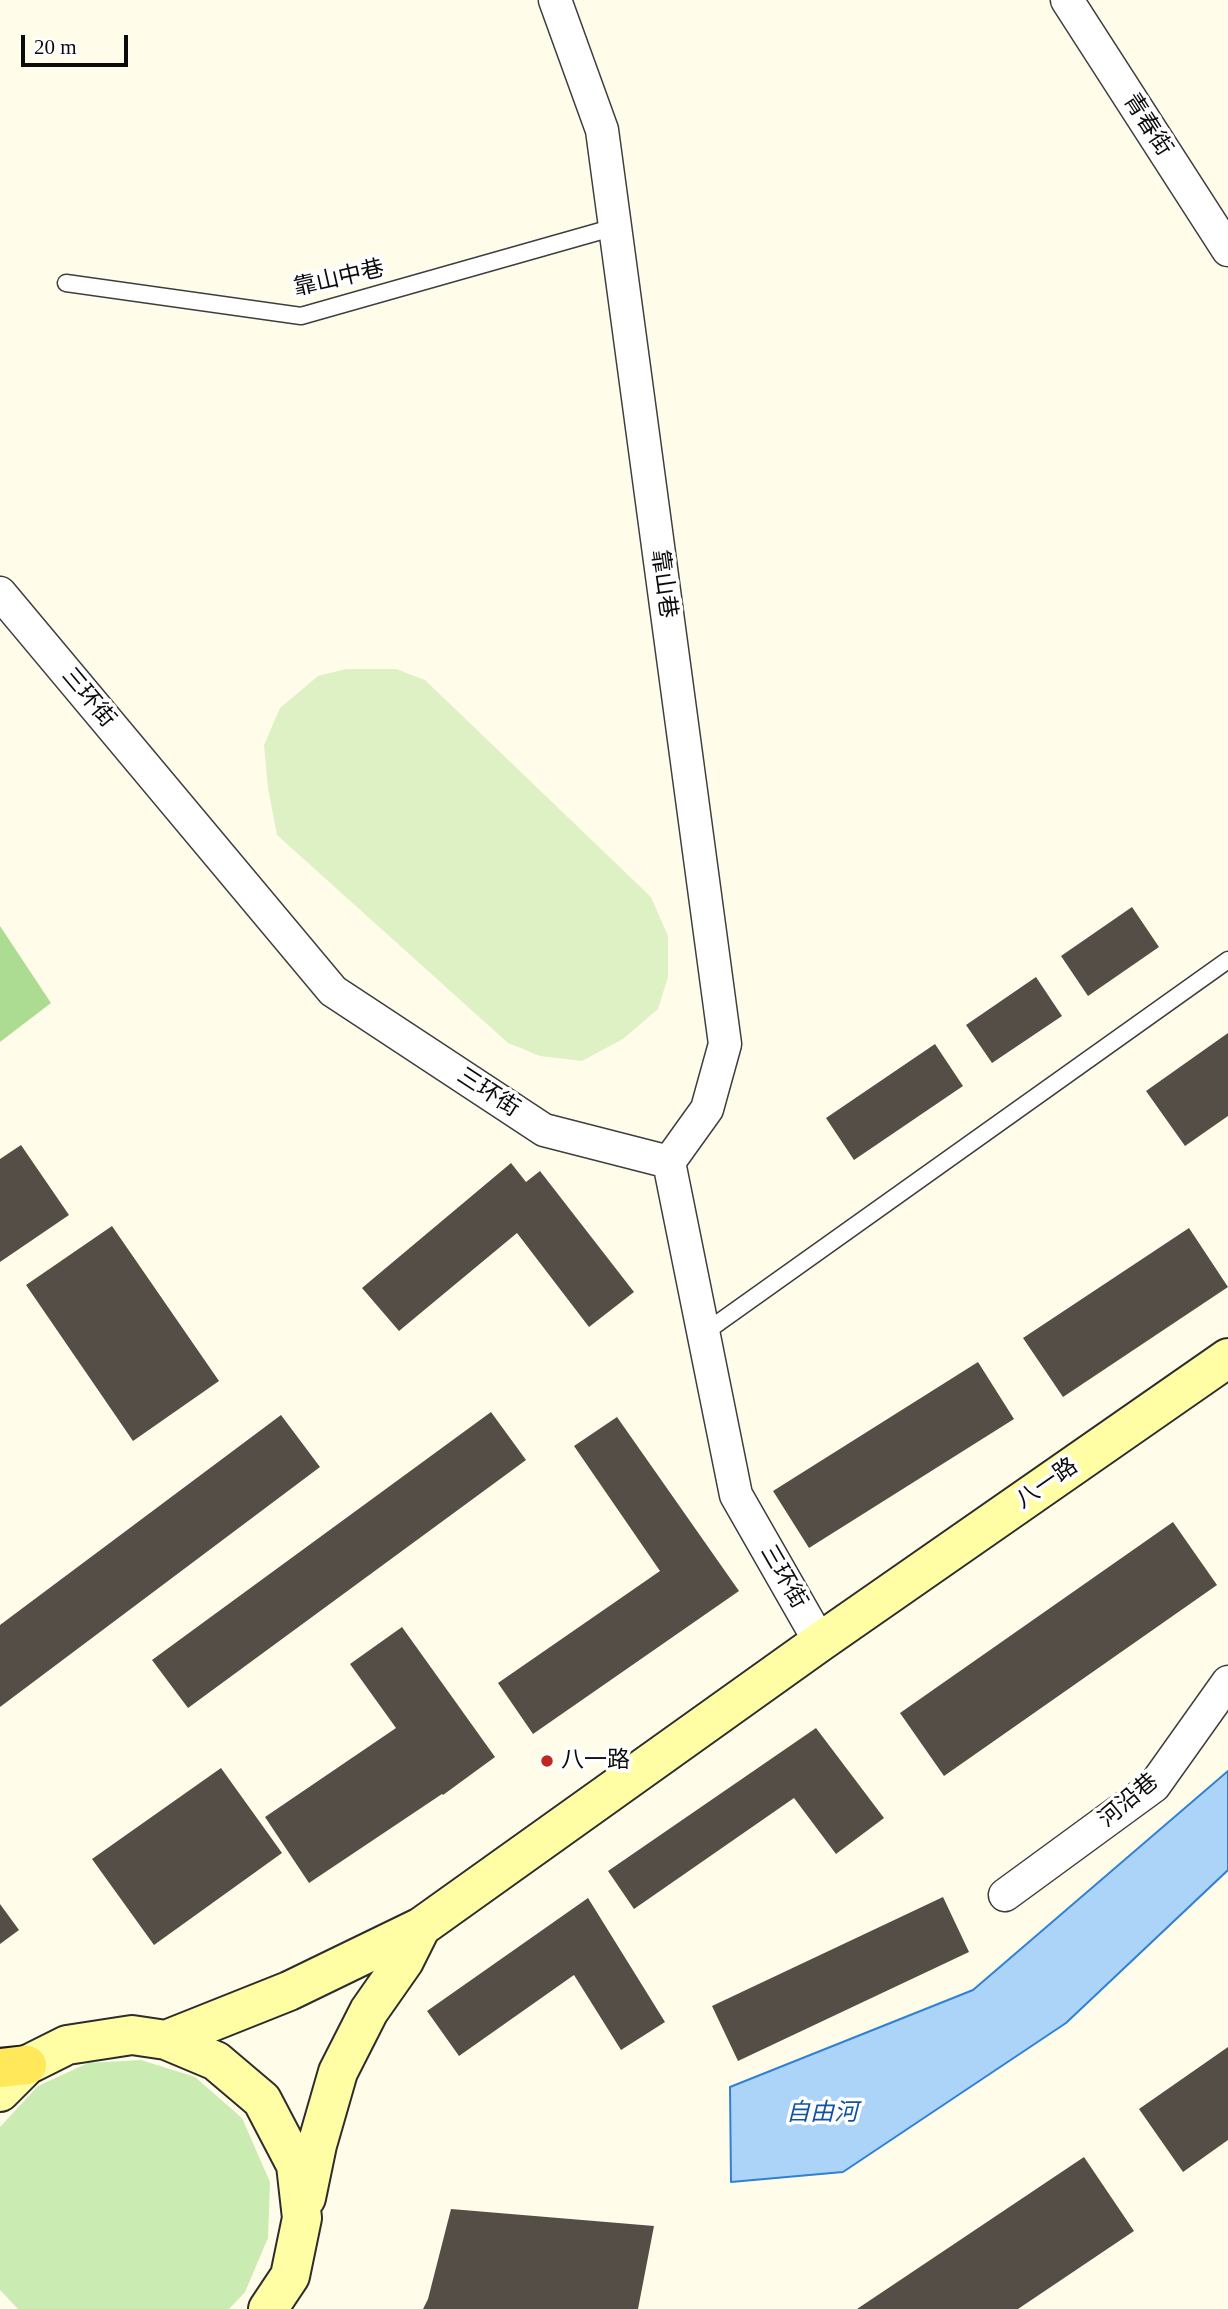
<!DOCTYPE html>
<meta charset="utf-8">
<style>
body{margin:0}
#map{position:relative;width:1228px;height:2309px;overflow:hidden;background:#fffdea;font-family:"Times New Roman",serif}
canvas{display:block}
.scale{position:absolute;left:21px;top:35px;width:107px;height:32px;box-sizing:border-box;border:4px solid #0b0b0b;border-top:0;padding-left:9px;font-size:21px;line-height:24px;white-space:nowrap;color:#0b0b0b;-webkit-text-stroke:5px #fff;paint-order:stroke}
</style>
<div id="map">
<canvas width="1228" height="2309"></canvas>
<div class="scale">20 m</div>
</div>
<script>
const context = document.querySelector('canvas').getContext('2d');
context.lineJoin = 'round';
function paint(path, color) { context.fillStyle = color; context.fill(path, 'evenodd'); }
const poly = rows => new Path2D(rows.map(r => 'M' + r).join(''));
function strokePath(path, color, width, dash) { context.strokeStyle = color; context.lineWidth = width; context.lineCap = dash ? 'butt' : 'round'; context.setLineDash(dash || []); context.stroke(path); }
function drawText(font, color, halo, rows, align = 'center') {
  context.font = font + ' "Times New Roman","Noto Sans SC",serif'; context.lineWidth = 7; context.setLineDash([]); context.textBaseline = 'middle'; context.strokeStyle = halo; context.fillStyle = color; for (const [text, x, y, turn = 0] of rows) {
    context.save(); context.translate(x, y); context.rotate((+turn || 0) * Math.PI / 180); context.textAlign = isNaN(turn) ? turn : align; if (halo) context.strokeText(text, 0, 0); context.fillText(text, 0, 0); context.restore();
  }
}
paint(poly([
 [141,2060,195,2077,242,2118,270,2182,268,2238,245,2292,229,2309,18,2309,0,2290,0,2127,38,2086,88,2063]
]), '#caebb2');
paint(poly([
 [0,926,51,1003,0,1042]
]), '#abdc91');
paint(poly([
 [346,669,396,669,425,680,651,897,668,936,668,977,658,1009,623,1039,582,1061,540,1056,508,1043,277,835,268,788,264,745,280,708,318,676]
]), '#ddf1c5');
const water = poly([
 [1228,1771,1228,1870,1066,2023,843,2172,731,2182,730,2087,973,1990,1228,1771]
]);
paint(water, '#acd4f9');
strokePath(water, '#3081d3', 2);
paint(poly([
 [1132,907,1159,947,1088,996,1061,956],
 [1036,977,1062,1016,992,1063,966,1025],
 [1228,1033,1228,1116,1185,1146,1146,1091],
 [935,1044,963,1086,854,1160,826,1118],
 [21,1145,69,1215,0,1262,0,1159],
 [511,1163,526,1182,540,1171,634,1292,589,1327,517,1233,399,1331,362,1288],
 [112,1226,219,1381,133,1441,26,1285],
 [1189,1228,1228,1287,1063,1397,1023,1338],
 [978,1362,1014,1419,809,1548,773,1491],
 [491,1412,526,1460,188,1708,152,1660],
 [281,1415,320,1467,0,1707,0,1625],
 [617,1417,739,1591,533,1734,498,1683,660,1571,574,1446],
 [1173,1522,1217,1585,944,1776,900,1713],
 [402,1627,495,1757,443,1795,442,1794,309,1883,265,1817,396,1728,350,1664],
 [816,1728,884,1818,836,1854,794,1798,634,1909,608,1871],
 [221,1768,282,1853,154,1945,92,1859],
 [943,1897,969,1952,738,2061,712,2006],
 [588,1898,665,2022,621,2050,574,1975,459,2056,427,2011],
 [0,1904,19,1930,0,1944],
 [1228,2047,1228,2140,1183,2172,1139,2109],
 [1084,2157,1134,2231,1018,2309,857,2309],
 [451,2209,654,2226,638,2309,423,2309,428,2299]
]), '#554e47');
const lane = poly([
 [66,283,301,316,615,227],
 [704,1333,1228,960]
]);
const street = poly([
 [555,0,602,130,725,1044,707,1109,669,1162],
 [1067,0,1228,250],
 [0,593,333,991,544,1130,669,1162],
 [669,1162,736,1495,820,1642],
 [1005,1895,1154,1786,1228,1682]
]);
const secondary = poly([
 [166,2040,289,1991,421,1927,820,1642,1228,1358],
 [0,2092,27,2065,67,2045,132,2035,166,2040,216,2061,262,2100,296,2165,302,2218,290,2276,268,2309],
 [306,2198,317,2145,338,2072,369,2011,404,1961,421,1927]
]);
const primary = poly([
 [0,2068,27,2065]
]);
strokePath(lane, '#3e3e3e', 19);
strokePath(street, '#3e3e3e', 35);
strokePath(secondary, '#2d2d2d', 42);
strokePath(primary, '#1c1c1c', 42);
strokePath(lane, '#fff', 16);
strokePath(street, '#fff', 32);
strokePath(secondary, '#fffea5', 38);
strokePath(primary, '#ffe85a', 38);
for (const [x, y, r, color] of [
 [547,1761,7,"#c1271e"]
]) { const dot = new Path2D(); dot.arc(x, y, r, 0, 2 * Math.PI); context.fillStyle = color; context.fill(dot); strokePath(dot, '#fff', 2.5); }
drawText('23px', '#0b0b0b', '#fff', [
 ["青春街",1147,125,57],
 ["靠山中巷",339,279,-13],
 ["靠山巷",663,584,82],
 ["三环街",88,698,50],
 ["三环街",488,1093,33],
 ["八一路",1047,1484,-35],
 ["三环街",783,1577,60],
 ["河沿巷",1129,1801,-40]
]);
drawText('23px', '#0b0b0b', '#fff', [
 ["八一路",561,1761]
], 'left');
drawText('italic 24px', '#1053a2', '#fff', [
 ["自由河",822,2114]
]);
</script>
